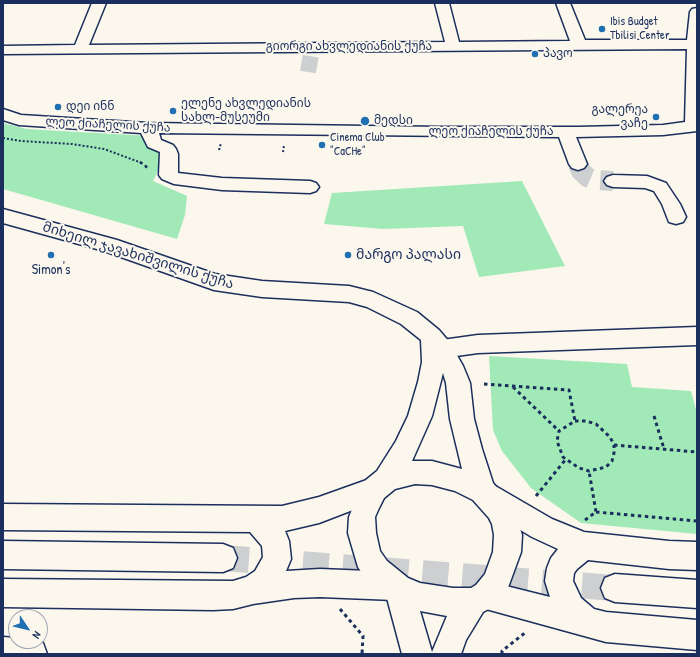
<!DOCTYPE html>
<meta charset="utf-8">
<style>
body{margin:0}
#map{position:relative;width:700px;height:657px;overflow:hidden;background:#fbf7ec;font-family:"Patrick Hand",sans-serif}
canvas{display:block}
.frame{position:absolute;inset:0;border:4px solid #1b2f5e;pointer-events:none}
.north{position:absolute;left:8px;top:609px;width:40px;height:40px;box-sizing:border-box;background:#fbf7ec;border:1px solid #a1a7b3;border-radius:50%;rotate:125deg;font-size:11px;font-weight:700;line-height:16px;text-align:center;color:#1b2f5e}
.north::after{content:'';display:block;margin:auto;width:14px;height:18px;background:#1f6fb2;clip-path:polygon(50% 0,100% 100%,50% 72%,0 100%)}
</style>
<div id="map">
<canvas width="700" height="657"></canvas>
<div class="frame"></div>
<div class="north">N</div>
</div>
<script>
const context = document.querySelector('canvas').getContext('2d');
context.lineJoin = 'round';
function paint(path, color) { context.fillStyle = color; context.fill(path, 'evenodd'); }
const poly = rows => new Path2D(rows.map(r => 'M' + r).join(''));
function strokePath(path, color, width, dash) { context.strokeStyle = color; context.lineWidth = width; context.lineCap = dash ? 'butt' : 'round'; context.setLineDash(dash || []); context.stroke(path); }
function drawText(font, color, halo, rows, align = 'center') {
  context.font = font + ' "Patrick Hand","Noto Sans Georgian",sans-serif'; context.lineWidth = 4; context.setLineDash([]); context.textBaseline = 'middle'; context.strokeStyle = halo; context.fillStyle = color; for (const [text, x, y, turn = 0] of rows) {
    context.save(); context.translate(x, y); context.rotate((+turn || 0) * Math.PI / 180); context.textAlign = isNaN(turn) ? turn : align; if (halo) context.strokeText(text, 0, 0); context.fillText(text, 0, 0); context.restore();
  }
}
paint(poly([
 [3,123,27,129,150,136,166,155,153,181,187,196,185,215,177,239,3,189],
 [522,181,565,266,479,277,463,226,383,229,324,224,332,193],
 [489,356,627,364,632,387,691,391,697,413,697,534,581,523,531,488,502,451,493,430]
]), '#a1e9b7');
strokePath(poly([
 [308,72,311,54]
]), '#cecfd0', 16, [16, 8]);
strokePath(poly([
 [578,164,581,171,587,177,594,180,613,181]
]), '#cecfd0', 20, [20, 10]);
strokePath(poly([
 [223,558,615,588]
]), '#cecfd0', 26, [26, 14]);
const minor = poly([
 [92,3,106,3,89,45,445,42,435,3,449,3,459,42,570,41,556,3,570,3,585,40,687,40,690,12,692,9,697,8,697,131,663,135,576,137,587,164,584,168,578,170,572,168,569,164,559,137,159,133,161,140,173,145,176,149,178,154,178,173,222,178,310,181,316,183,319,187,316,191,310,193,222,190,174,184,162,179,159,175,160,152,148,147,141,133,19,125,3,120,3,109,21,115,148,123,441,127,578,127,663,125,685,122,687,49,3,54,3,46,75,45,92,3],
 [613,175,647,176,666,183,680,204,686,217,683,222,676,224,669,222,662,204,654,191,645,188,613,187,607,185,604,181,607,177,613,175],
 [697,327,697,345,478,353,442,358,434,355,431,349,434,343,442,340,478,335,697,327],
 [3,637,16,638,16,641,37,641,43,643,47,654,3,654,3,637]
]);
const major = poly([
 [3,209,117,240,215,274,262,281,349,286,373,292,417,312,439,330,450,343,463,366,470,383,474,419,482,449,493,483,507,500,515,512,522,535,521,552,506,593,496,605,483,612,466,640,461,654,402,654,387,598,367,581,358,567,348,533,349,517,358,494,366,480,377,471,396,441,408,416,418,382,422,362,421,340,401,324,367,307,349,302,262,297,214,290,104,251,3,223,3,209],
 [443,373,446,383,450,419,462,469,432,461,412,461,432,416,443,373],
 [415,484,432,485,455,491,473,500,489,518,492,524,494,535,493,552,485,574,476,585,471,588,453,588,420,583,408,578,387,561,380,551,376,533,375,517,379,508,384,498,395,489,415,484],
 [420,611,447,616,432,652,420,611]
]);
const highway = poly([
 [375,477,384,480,388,489,384,498,319,523,285,531,289,541,291,559,286,571,320,569,394,572,404,576,408,586,404,596,394,600,320,597,294,598,253,604,233,609,213,610,3,607,3,579,233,581,246,577,255,571,263,557,262,546,250,532,3,530,3,504,282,506,319,497,375,477],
 [488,484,497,487,552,519,584,532,669,541,697,542,697,570,669,569,588,560,577,569,574,573,573,581,581,598,594,609,606,612,697,620,697,650,606,642,486,609,476,605,472,595,476,585,486,581,550,597,545,581,547,568,551,558,558,549,532,537,479,505,475,496,479,487,488,484],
 [3,541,223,544,233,548,237,558,233,568,223,572,3,569,3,541],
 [615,574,697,580,697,608,615,602,605,598,601,588,605,578,615,574]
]);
strokePath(minor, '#1b2f5e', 3);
strokePath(major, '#1b2f5e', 3);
strokePath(highway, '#1b2f5e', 3);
strokePath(poly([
 [3,138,21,141,72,144,104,149,142,163],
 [283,152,284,145]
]), '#1b2f5e', 2, [2, 2]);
strokePath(poly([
 [140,162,148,168]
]), '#1b2f5e', 2.5, [3, 3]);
strokePath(poly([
 [484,384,569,390,575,421],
 [513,387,559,431],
 [654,416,664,449],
 [575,421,586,421,596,424,610,437,614,445,614,453,612,461,606,467,589,471,579,468,563,457,557,441,559,431,575,421],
 [614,445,697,452],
 [536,496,566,459],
 [596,512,697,521],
 [585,520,596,512,589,471],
 [340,609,363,636,362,654],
 [502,654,502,651,526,632]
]), '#1b2f5e', 3, [3.5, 3.5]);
paint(minor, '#fbf7ec');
paint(major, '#fbf7ec');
paint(highway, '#fbf7ec');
strokePath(poly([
 [219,150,221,143]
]), '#1b2f5e', 2, [2, 2]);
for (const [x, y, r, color] of [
 [602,29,4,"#1f6fb2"],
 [535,54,4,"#1f6fb2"],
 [58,107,4,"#1f6fb2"],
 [173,111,4,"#1f6fb2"],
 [656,117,4,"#1f6fb2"],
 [365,121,5,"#1f6fb2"],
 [322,145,4,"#1f6fb2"],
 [51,255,4,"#1f6fb2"],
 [348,255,4,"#1f6fb2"]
]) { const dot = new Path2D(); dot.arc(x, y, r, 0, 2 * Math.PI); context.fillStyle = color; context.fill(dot); strokePath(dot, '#fbf7ec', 1.5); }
drawText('12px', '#1b2f5e', '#fbf7ec', [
 ["Ibis Budget",610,22],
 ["Tbilisi Center",610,36],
 ["პავო",543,54],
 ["ელენე ახვლედიანის",181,104],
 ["სახლ-მუსეუმი",181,118],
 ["დეი ინნ",66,107],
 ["გალერეა",648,110,"right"],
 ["ვაჩე",648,124,"right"],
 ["მედსი",374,121],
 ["Cinema Club",330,138],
 ["\"CaCHe\"",330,152]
], 'left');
drawText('12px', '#1b2f5e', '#fbf7ec', [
 ["გიორგი ახვლედიანის ქუჩა",349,47],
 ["ლეო ქიაჩელის ქუჩა",108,125,3],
 ["ლეო ქიაჩელის ქუჩა",491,132]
]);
drawText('14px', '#1b2f5e', '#fbf7ec', [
 ["მარგო პალასი",356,255],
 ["Simon's",51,270,"center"]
], 'left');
drawText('14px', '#1b2f5e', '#fbf7ec', [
 ["მიხეილ ჯავახიშვილის ქუჩა",138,256,17]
]);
</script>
